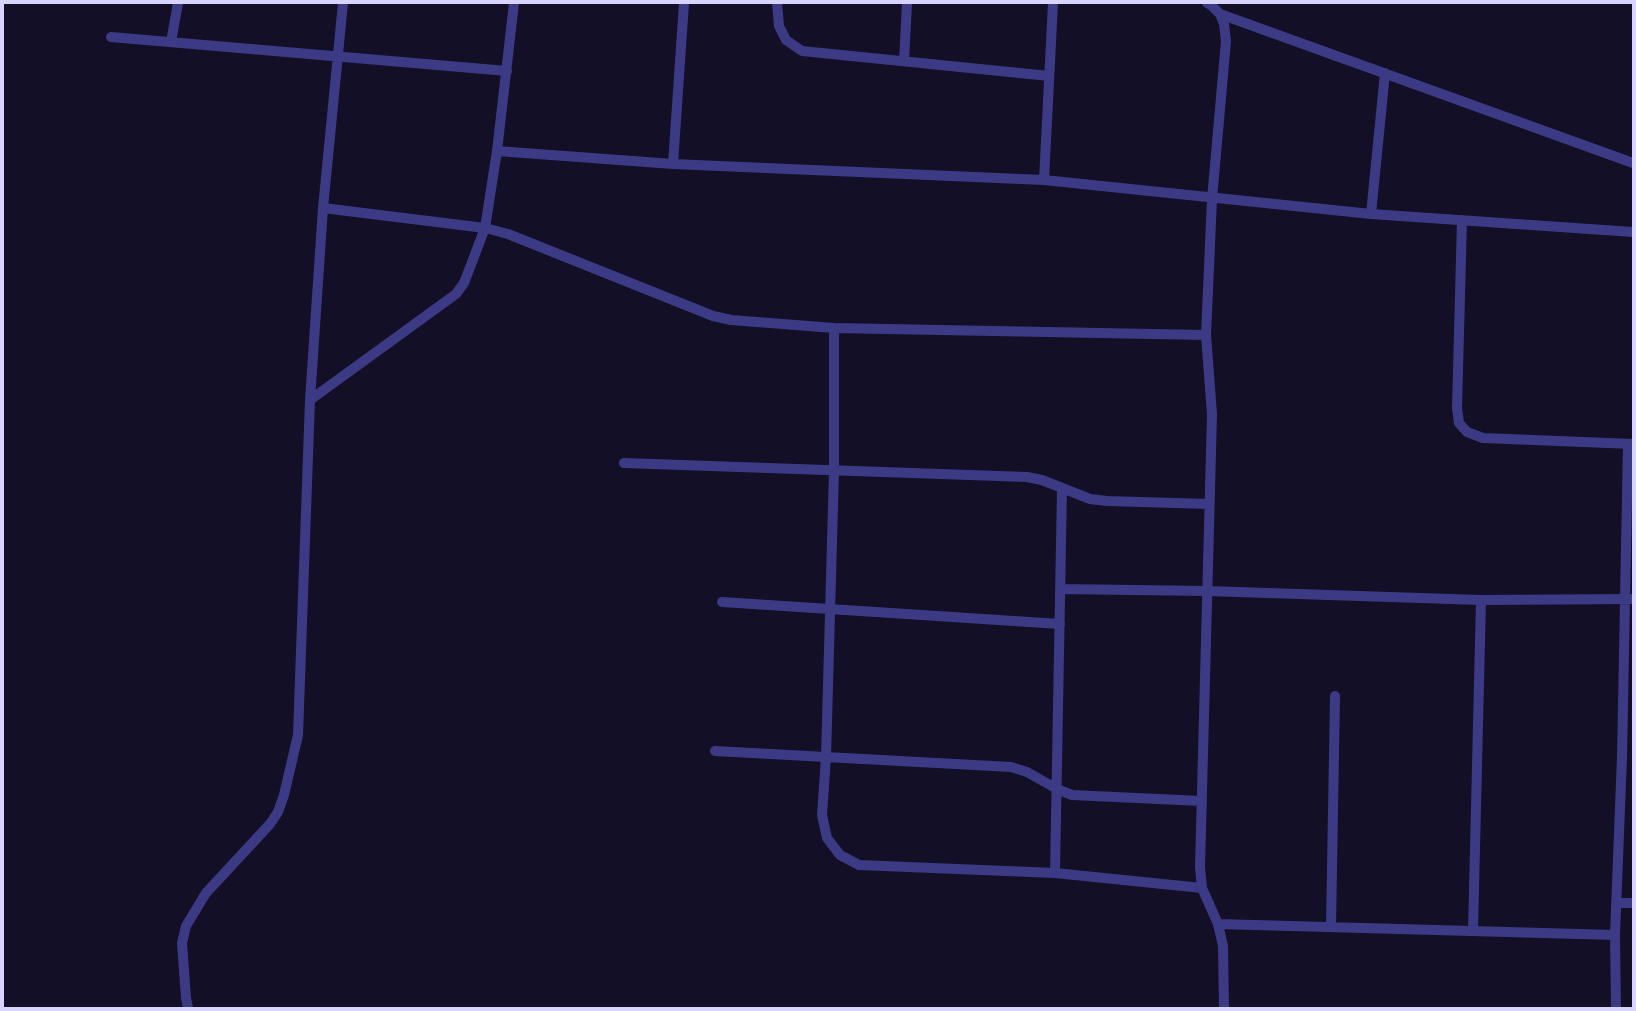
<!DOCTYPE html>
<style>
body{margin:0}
#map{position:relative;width:1636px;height:1011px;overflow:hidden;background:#130f26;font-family:Lato,sans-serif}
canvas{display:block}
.frame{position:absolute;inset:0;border:4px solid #d9d4ff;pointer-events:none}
</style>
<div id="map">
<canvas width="1636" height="1011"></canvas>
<div class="frame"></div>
</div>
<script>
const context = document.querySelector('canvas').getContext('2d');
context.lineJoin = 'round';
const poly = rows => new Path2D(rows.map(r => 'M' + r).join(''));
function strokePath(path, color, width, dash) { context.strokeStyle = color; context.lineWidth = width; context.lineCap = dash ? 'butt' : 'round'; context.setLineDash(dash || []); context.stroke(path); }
strokePath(poly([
 [777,3,779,26,786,40,802,51,1049,76],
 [1207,3,1211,5,1220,14,1224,24,1226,41,1212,199,1206,335,1212,414,1200,867,1202,888,1218,924,1223,946,1224,1008],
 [1220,14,1633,163],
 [111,37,507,71],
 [171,42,178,3],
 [904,61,907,3],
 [497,151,673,164,1044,180,1371,214,1633,232],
 [673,164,684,3],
 [1044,180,1053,3],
 [323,208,485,228,508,234,713,316,731,320,834,328,1206,335],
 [1371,214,1385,73],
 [1462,220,1457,408,1459,423,1467,432,1483,438,1633,444],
 [834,328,834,470,826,757,822,815,827,838,840,855,859,865,1055,873,1202,888],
 [310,400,456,294,464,283,485,228,497,151,514,3],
 [624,463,1027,477,1042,480,1090,499,1107,501,1209,504],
 [1061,589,1207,591,1481,600,1633,599],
 [722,602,1060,624],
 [715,751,1011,767,1027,772,1057,789,1072,795,1201,801],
 [1055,873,1062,488],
 [1616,903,1633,903],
 [1218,924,1615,935],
 [1331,927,1335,696],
 [1473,931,1481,600],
 [188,1008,186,998,182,943,186,926,206,893,270,824,278,812,284,795,298,735,310,400,323,208,343,3],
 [1616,1008,1615,935,1622,757,1628,444]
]), '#3d3a85', 10);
</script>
